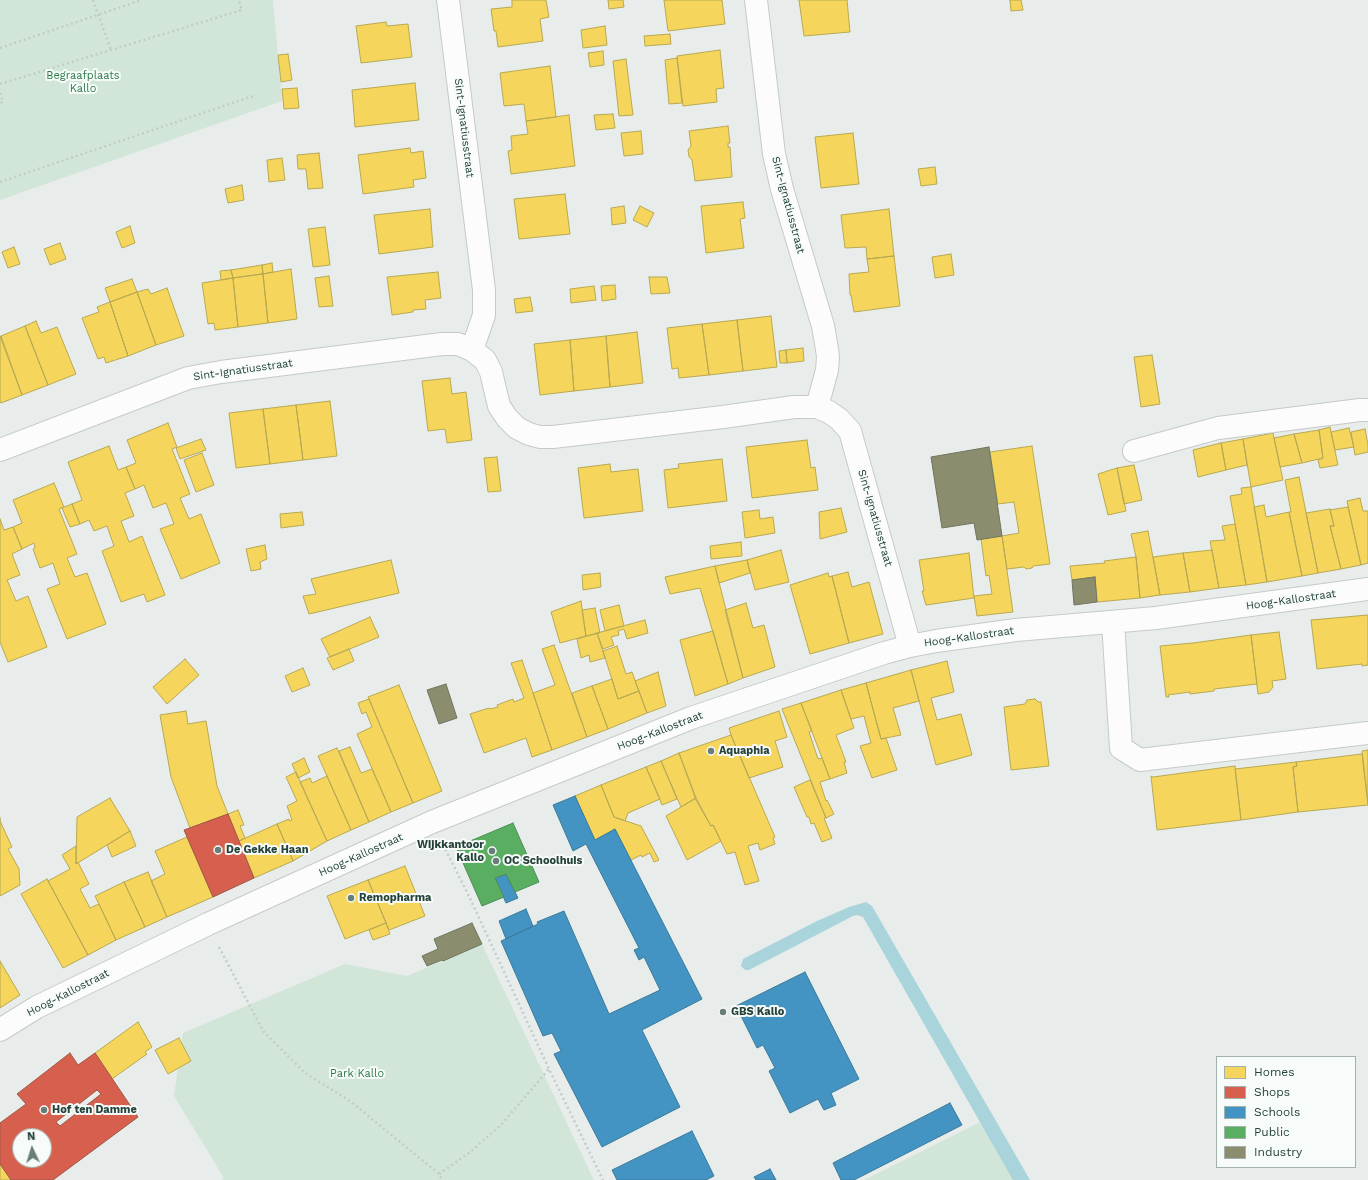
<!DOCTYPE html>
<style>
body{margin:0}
#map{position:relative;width:1368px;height:1180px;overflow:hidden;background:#e8edeb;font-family:"Work Sans",sans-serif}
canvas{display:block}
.legend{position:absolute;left:1216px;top:1056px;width:140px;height:112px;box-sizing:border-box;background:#f7fbf9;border:1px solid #a3b1ad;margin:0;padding:5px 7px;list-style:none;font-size:12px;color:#24423a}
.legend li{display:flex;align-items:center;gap:8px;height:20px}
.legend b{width:20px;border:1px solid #a3b1ad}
.north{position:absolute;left:12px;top:1128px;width:40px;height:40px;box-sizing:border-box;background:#f7fbf9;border:1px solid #a3b1ad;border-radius:50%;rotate:356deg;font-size:11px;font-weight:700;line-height:16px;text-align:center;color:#24423a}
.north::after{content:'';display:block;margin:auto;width:14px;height:18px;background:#697e78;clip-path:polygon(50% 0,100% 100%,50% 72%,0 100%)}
</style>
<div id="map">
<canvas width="1368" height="1180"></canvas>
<ul class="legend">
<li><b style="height:11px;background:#f6d55c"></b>Homes</li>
<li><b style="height:11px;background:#d6604d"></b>Shops</li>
<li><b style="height:11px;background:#4393c3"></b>Schools</li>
<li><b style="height:11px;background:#5aae61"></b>Public</li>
<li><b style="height:11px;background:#8c8c6e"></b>Industry</li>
</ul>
<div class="north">N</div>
</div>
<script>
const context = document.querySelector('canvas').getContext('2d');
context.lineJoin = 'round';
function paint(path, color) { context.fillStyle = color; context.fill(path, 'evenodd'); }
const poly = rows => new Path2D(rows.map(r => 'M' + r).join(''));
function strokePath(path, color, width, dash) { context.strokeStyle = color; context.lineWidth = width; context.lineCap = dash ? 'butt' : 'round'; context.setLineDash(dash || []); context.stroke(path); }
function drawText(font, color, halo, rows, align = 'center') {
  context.font = font + ' "Work Sans",sans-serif'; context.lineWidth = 4; context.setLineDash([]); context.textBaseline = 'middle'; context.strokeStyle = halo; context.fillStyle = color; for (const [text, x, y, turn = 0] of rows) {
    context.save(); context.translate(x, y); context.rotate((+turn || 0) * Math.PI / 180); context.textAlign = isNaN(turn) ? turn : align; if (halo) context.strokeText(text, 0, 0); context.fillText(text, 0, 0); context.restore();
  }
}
paint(poly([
 [0,0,273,0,282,101,0,200],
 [482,944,594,1180,221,1180,224,1178,174,1096,183,1033,345,964,407,976],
 [980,1122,1015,1180,864,1180]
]), '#d1e6d8');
paint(poly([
 [866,902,872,906,1030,1180,1013,1180,863,917,857,915,853,916,749,970,745,970,741,966,743,959,817,921,849,907]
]), '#a9d4db');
const homes = poly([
 [512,0,546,0,549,17,540,19,543,41,498,47,496,31,494,31,491,9,512,7,512,0],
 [608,0,623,0,624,7,609,9,608,0],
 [664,0,722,0,725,24,668,31,664,0],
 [799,0,847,0,850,32,804,36,799,0],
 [1010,0,1021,0,1023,10,1011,11,1010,0],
 [386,22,387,26,408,24,412,57,361,63,356,26,386,22],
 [605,26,607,45,583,48,581,30,605,26],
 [670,34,671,44,645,46,644,36,670,34],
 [720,50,724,88,716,89,717,102,683,106,677,56,720,50],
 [603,51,604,65,590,67,588,53,603,51],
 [288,54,292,80,281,82,278,55,288,54],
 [677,58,682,103,669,104,665,60,677,58],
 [626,59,633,115,619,116,613,61,626,59],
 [550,66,556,117,526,121,524,104,504,106,500,73,550,66],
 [415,83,419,120,355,127,352,90,415,83],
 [297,88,299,108,284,109,282,89,297,88],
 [613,114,615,128,596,130,594,115,613,114],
 [569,115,575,166,511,174,508,151,512,150,511,136,528,134,526,121,569,115],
 [728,126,730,143,728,143,728,147,730,147,732,177,695,181,692,160,689,157,688,150,691,146,689,131,728,126],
 [641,131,643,154,624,156,621,133,641,131],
 [853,133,859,184,821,188,815,137,853,133],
 [410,148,411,153,423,151,426,178,413,180,414,187,363,194,358,155,410,148],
 [319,153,323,188,308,189,306,169,298,169,297,155,319,153],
 [282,158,285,180,269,182,267,160,282,158],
 [935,167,937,184,921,186,918,169,935,167],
 [242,185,244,200,228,203,225,189,242,185],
 [565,194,570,234,519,239,514,199,565,194],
 [743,202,745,218,740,219,744,248,706,253,701,206,743,202],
 [624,206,626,223,612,225,611,208,624,206],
 [640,206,654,213,647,227,633,220,640,206],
 [430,209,433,247,379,254,374,215,430,209],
 [889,209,894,256,867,259,866,247,845,248,841,215,889,209],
 [130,226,135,243,122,248,116,232,130,226],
 [325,227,330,265,313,267,308,229,325,227],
 [60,243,66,259,50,265,44,249,60,243],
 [14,247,20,264,8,268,2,252,14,247],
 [951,254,954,275,935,278,932,257,951,254],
 [894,256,900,306,854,312,851,295,850,295,849,274,869,272,867,259,894,256],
 [272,263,273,272,263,274,262,265,272,263],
 [262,265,263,274,233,278,231,270,262,265],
 [291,269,297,319,268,323,263,274,291,269],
 [231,270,233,278,221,280,220,271,231,270],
 [438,272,441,298,425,300,426,309,413,310,413,312,392,315,387,277,438,272],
 [261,274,263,274,268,323,238,327,233,278,261,274],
 [329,276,333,306,319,307,315,278,329,276],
 [649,277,667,277,670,293,651,294,649,277],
 [233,278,238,327,215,330,214,323,208,324,202,283,233,278],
 [132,279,137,292,110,302,105,288,132,279],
 [615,285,616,299,602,301,601,286,615,285],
 [594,286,596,300,571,303,570,289,594,286],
 [167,288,184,336,156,345,137,292,148,289,151,294,167,288],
 [137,292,156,345,128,356,110,302,137,292],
 [530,297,533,311,516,313,514,299,530,297],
 [110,302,128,356,106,363,104,357,98,359,82,318,99,312,97,307,110,302],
 [771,316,777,367,743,371,737,320,771,316],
 [737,320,743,371,709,375,702,324,737,320],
 [36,321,41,333,57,327,76,374,48,385,25,326,36,321],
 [702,324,709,375,679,378,678,368,672,369,667,328,702,324],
 [25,326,48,385,22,395,1,336,25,326],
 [637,332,643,383,610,387,606,336,637,332],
 [0,336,22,395,1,403,0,402,0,336],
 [606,336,610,387,574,391,570,340,606,336],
 [570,340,574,391,540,395,534,344,570,340],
 [803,348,804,361,787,363,786,350,803,348],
 [786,350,787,363,780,363,779,351,786,350],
 [1152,355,1160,404,1141,407,1134,357,1152,355],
 [450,378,452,394,466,392,472,440,447,443,445,429,428,431,422,381,450,378],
 [330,401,337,456,303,460,296,405,330,401],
 [296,405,303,460,270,464,263,409,296,405],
 [263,409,270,464,236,468,229,413,263,409],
 [168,423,177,447,172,449,190,494,180,498,189,519,201,514,220,563,181,579,160,529,174,524,166,503,153,508,144,485,135,489,126,467,136,463,127,440,168,423],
 [1330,427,1338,465,1320,468,1318,460,1323,458,1319,430,1330,427],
 [1349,428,1354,447,1335,450,1331,432,1349,428],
 [1365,429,1368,445,1368,452,1355,455,1351,432,1365,429],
 [1319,430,1323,458,1302,463,1294,434,1319,430],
 [1273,433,1283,480,1251,487,1243,439,1273,433],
 [1294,434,1302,463,1280,467,1274,438,1294,434],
 [201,439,206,450,180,459,176,448,201,439],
 [1243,439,1247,465,1226,470,1221,443,1243,439],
 [807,440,811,468,815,467,818,490,752,498,746,447,807,440],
 [1221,443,1226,470,1198,477,1193,450,1221,443],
 [109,446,118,470,126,467,135,489,125,493,134,516,121,521,129,542,142,536,165,595,147,602,144,594,121,602,102,551,114,546,107,526,94,531,89,520,80,524,72,504,82,500,68,462,109,446],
 [1032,446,1050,564,1033,566,1032,568,1026,569,1024,567,1007,569,1002,536,1019,533,1014,502,998,504,990,452,1032,446],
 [202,453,214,485,196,492,184,460,202,453],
 [497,457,501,491,488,492,484,458,497,457],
 [722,459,727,501,668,508,664,470,679,468,678,464,722,459],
 [610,464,611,472,638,469,643,511,584,518,578,468,610,464],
 [1134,465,1142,500,1124,504,1117,468,1134,465],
 [1117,468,1126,511,1108,515,1098,474,1117,468],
 [1299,477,1318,573,1302,576,1289,512,1291,512,1285,480,1299,477],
 [54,483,64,507,59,509,77,554,67,558,75,577,87,573,106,624,67,639,47,589,60,584,53,563,40,568,33,549,35,548,34,543,22,549,13,527,22,523,13,500,54,483],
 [1251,487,1267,582,1246,585,1230,496,1242,494,1241,488,1251,487],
 [1360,498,1363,511,1368,511,1368,563,1361,565,1347,501,1360,498],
 [72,504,80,524,70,527,62,508,72,504],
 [1264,505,1266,517,1289,512,1302,576,1267,582,1254,507,1264,505],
 [1348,507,1361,565,1341,569,1330,526,1334,526,1330,510,1348,507],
 [841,508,847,532,820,539,819,512,841,508],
 [1330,509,1334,526,1330,526,1341,569,1318,573,1306,513,1330,509],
 [759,510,760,519,773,517,775,533,745,538,742,512,759,510],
 [302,512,304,525,281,528,280,514,302,512],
 [0,519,4,530,13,527,22,549,12,554,20,575,7,580,16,601,28,596,47,647,8,662,0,642,0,519],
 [1235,524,1246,585,1219,588,1210,541,1225,540,1222,526,1235,524],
 [1148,531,1160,595,1140,598,1136,557,1131,534,1148,531],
 [1002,536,1013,612,977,616,974,596,992,594,989,575,986,576,981,539,1002,536],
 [741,542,742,556,711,559,710,546,741,542],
 [265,545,267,559,260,562,261,569,251,571,246,549,265,545],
 [781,550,789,582,755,590,747,560,781,550],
 [1212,550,1219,588,1190,592,1183,553,1212,550],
 [969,553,974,598,926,605,922,591,924,591,919,560,969,553],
 [1183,553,1190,592,1160,595,1153,557,1183,553],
 [1136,557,1140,598,1097,602,1095,577,1072,580,1070,566,1105,563,1104,561,1136,557],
 [391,560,399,593,309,614,303,596,316,594,311,579,391,560],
 [747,560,750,573,719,583,715,566,747,560],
 [715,566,743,678,728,684,700,588,670,594,665,577,715,566],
 [848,572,852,587,869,582,883,634,849,643,832,576,848,572],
 [600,573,601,587,583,590,582,575,600,573],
 [828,573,829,577,832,576,849,643,810,654,790,585,828,573],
 [581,601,586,636,560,643,551,612,581,601],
 [746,603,753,628,764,625,775,667,743,678,725,610,746,603],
 [619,605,624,626,605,631,600,610,619,605],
 [595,608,600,633,586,636,582,610,595,608],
 [1368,615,1368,665,1362,666,1362,664,1317,669,1311,620,1368,615],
 [370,617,379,637,330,657,321,639,370,617],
 [645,620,648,633,627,639,624,629,618,631,619,635,611,637,614,645,603,649,597,633,645,620],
 [713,631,728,684,695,696,680,640,713,631],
 [1279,632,1286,679,1272,681,1273,687,1269,692,1258,694,1251,635,1279,632],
 [597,633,605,658,590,662,589,655,581,658,577,639,597,633],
 [1251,635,1257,684,1214,689,1214,691,1190,694,1190,692,1168,695,1169,697,1166,697,1160,646,1193,643,1251,635],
 [554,645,587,737,552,750,533,693,555,685,542,649,554,645],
 [617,646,626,674,632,672,639,691,618,699,603,651,617,646],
 [349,649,354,661,333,670,327,658,349,649],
 [185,659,199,675,167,704,153,687,185,659],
 [522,660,552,750,532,757,526,738,484,753,470,714,489,708,490,709,498,707,497,705,513,699,514,702,524,698,511,663,522,660],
 [947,661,954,692,931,698,937,720,961,714,972,755,936,765,911,670,947,661],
 [303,668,310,685,292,692,285,676,303,668],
 [911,670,919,701,893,708,901,735,881,739,866,683,911,670],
 [658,672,666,706,647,713,635,681,658,672],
 [612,679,618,699,639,691,647,713,608,729,592,686,612,679],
 [866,683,881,739,886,738,897,770,872,778,860,746,871,743,864,716,851,719,841,690,866,683],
 [399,685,442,791,413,803,368,697,399,685],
 [592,686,608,729,587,737,572,693,592,686],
 [841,690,854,728,836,735,846,762,844,762,847,773,830,779,801,703,841,690],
 [369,699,413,803,391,812,357,734,372,727,366,712,362,714,358,703,369,699],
 [1035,699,1038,702,1041,702,1049,766,1011,770,1004,707,1025,704,1027,700,1035,699],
 [801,703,812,731,809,732,818,759,822,758,830,779,820,782,826,801,827,800,834,814,826,818,782,709,801,703],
 [186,711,188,724,206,721,217,786,228,814,190,828,171,777,160,715,186,711],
 [779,711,787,737,775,741,783,767,749,778,731,735,729,728,779,711],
 [731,735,775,837,773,838,775,844,760,850,758,843,748,846,759,881,745,885,735,852,727,854,713,825,711,826,696,800,679,753,731,735],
 [350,747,361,773,372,769,391,812,369,822,339,751,350,747],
 [337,748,369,822,351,830,318,756,337,748],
 [1368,750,1368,804,1362,751,1368,750],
 [679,753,696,798,681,807,661,761,679,753],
 [1362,754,1368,805,1298,812,1293,767,1297,766,1296,762,1362,754],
 [304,758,310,772,298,778,292,764,304,758],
 [661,761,677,799,662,805,646,767,661,761],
 [1296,762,1297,766,1293,767,1298,812,1241,820,1235,769,1296,762],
 [1235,766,1241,820,1157,830,1151,776,1153,777,1235,766],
 [646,767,660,799,628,813,625,821,614,817,601,785,646,767],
 [296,772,327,841,293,861,277,824,289,819,290,821,292,820,287,806,297,801,286,777,296,772],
 [327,776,351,830,327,841,300,782,310,778,312,783,327,776],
 [810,780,826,818,824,818,832,838,822,842,814,823,811,824,809,817,807,817,794,787,810,780],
 [601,785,614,817,641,826,659,860,654,862,650,853,642,857,641,855,631,860,615,829,595,840,575,796,601,785],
 [110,798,130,831,76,864,77,817,110,798],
 [696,798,711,826,713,825,721,841,687,860,666,816,696,798],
 [238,810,244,825,240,826,245,838,239,841,228,814,238,810],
 [0,818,0,821,12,847,8,849,19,869,20,885,0,896,0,818],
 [277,824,293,861,254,878,239,841,277,824],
 [130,831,136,846,112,857,107,845,130,831],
 [187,837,213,897,167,917,151,881,165,874,155,851,187,837],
 [76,846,76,864,78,862,89,884,80,889,90,908,99,904,116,940,88,955,48,881,70,869,62,855,76,846],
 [405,866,425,916,389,930,368,880,405,866],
 [148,872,167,917,145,927,124,882,148,872],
 [47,879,88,955,63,968,21,894,47,879],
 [368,880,386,923,345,939,327,896,368,880],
 [124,882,145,927,116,940,95,896,124,882],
 [386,923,390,934,373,940,369,930,386,923],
 [0,961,20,995,0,1008,0,961],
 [138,1022,152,1047,145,1052,147,1054,112,1079,95,1053,138,1022],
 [179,1038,191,1061,168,1074,155,1050,179,1038],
 [0,1164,11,1180,0,1180,0,1164]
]);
paint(homes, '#f6d55c');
strokePath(homes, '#b7a952', 1);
const shops = poly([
 [228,814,254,878,213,897,184,830,228,814],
 [70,1053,78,1065,95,1053,138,1117,53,1180,11,1180,0,1164,0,1123,26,1104,17,1094,70,1053],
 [97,1090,101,1094,60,1126,56,1122,97,1090],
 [20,1136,44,1136,44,1160,20,1160,20,1136]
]);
paint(shops, '#d6604d');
strokePath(shops, '#a15747', 1);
const schools = poly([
 [575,796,595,840,615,829,702,999,642,1030,680,1107,602,1147,554,1054,561,1051,552,1033,543,1036,501,941,538,924,537,922,564,911,609,1014,660,990,644,957,639,960,634,950,639,948,586,844,573,851,553,805,575,796],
 [506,874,518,898,506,903,495,878,506,874],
 [526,909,533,926,506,939,499,921,526,909],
 [805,972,859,1079,831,1093,836,1105,824,1110,818,1099,790,1113,769,1071,775,1068,763,1045,757,1048,736,1006,805,972],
 [950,1103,962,1125,854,1180,841,1180,833,1163,950,1103],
 [692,1131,714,1176,706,1180,617,1180,612,1170,692,1131],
 [770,1169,776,1180,756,1180,754,1177,770,1169]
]);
paint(schools, '#4393c3');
strokePath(schools, '#3a7b9a', 1);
const public = poly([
 [513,823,539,882,515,892,506,874,495,878,504,897,482,906,456,847,513,823]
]);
paint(public, '#5aae61');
strokePath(public, '#4a8e55', 1);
const industry = poly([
 [989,447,1002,536,977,540,974,523,942,528,931,457,989,447],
 [1095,577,1097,602,1074,605,1072,580,1095,577],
 [446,684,457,718,439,724,427,690,446,684],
 [472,923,482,944,443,961,442,960,427,966,422,956,438,949,434,939,472,923]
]);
paint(industry, '#8c8c6e');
strokePath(industry, '#6d765e', 1);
const minor = poly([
 [448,0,484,290,484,315,472,350],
 [756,0,774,154,782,189,823,326,827,349,828,357,827,370,817,407],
 [0,450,188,378,221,372,442,344,458,344,472,350,485,360,491,372,499,406,507,418,517,428,529,434,540,437,553,437,723,417,794,407,817,407,829,412,839,419,850,431,910,646],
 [1134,451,1218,428,1360,410,1368,410],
 [1113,622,1121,748,1140,760,1368,733],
 [0,1030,37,1007,208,924,432,822,691,718,884,653,910,646,936,641,1016,630,1156,618,1368,589]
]);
strokePath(minor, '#c5cac8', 24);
strokePath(poly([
 [93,0,111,50],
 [0,48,142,0],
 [0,84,242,10,239,0],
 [0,93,3,102,0,103],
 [0,182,256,95],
 [443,845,468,894,549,1069,603,1180],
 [219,947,263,1031,305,1073,350,1101,439,1174,442,1180],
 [439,1174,469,1153,500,1126,549,1069]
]), '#c3ccca', 2.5, [2, 3]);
strokePath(minor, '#fcfcfc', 22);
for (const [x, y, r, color] of [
 [711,751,4,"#697e78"],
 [218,850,4,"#697e78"],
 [492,851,4,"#697e78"],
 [496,861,4,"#697e78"],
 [351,898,4,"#697e78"],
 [723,1012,4,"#697e78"],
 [44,1110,4,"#697e78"]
]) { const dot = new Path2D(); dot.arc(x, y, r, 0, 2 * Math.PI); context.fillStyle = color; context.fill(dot); strokePath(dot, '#f7fbf9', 1.5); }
drawText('11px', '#2d7a4b', '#f7fbf9', [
 ["Begraafplaats",83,76],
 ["Kallo",83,89],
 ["Park Kallo",357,1074]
]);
drawText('11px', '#24423a', '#f7fbf9', [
 ["Sint-Ignatiusstraat",464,128,83],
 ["Sint-Ignatiusstraat",788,205,75],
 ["Sint-Ignatiusstraat",243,370,-8],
 ["Sint-Ignatiusstraat",875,518,74],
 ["Hoog-Kallostraat",1291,600,-8],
 ["Hoog-Kallostraat",969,637,-8],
 ["Hoog-Kallostraat",660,731,-21],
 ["Hoog-Kallostraat",361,855,-24],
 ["Hoog-Kallostraat",68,993,-27]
]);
drawText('bold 11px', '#24423a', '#f7fbf9', [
 ["Aquaphia",719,751],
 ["Wijkkantoor",484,845,"right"],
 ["Kallo",484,858,"right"],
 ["De Gekke Haan",226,850],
 ["OC Schoolhuis",504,861],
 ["Remopharma",359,898],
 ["GBS Kallo",731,1012],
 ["Hof ten Damme",52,1110]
], 'left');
</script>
